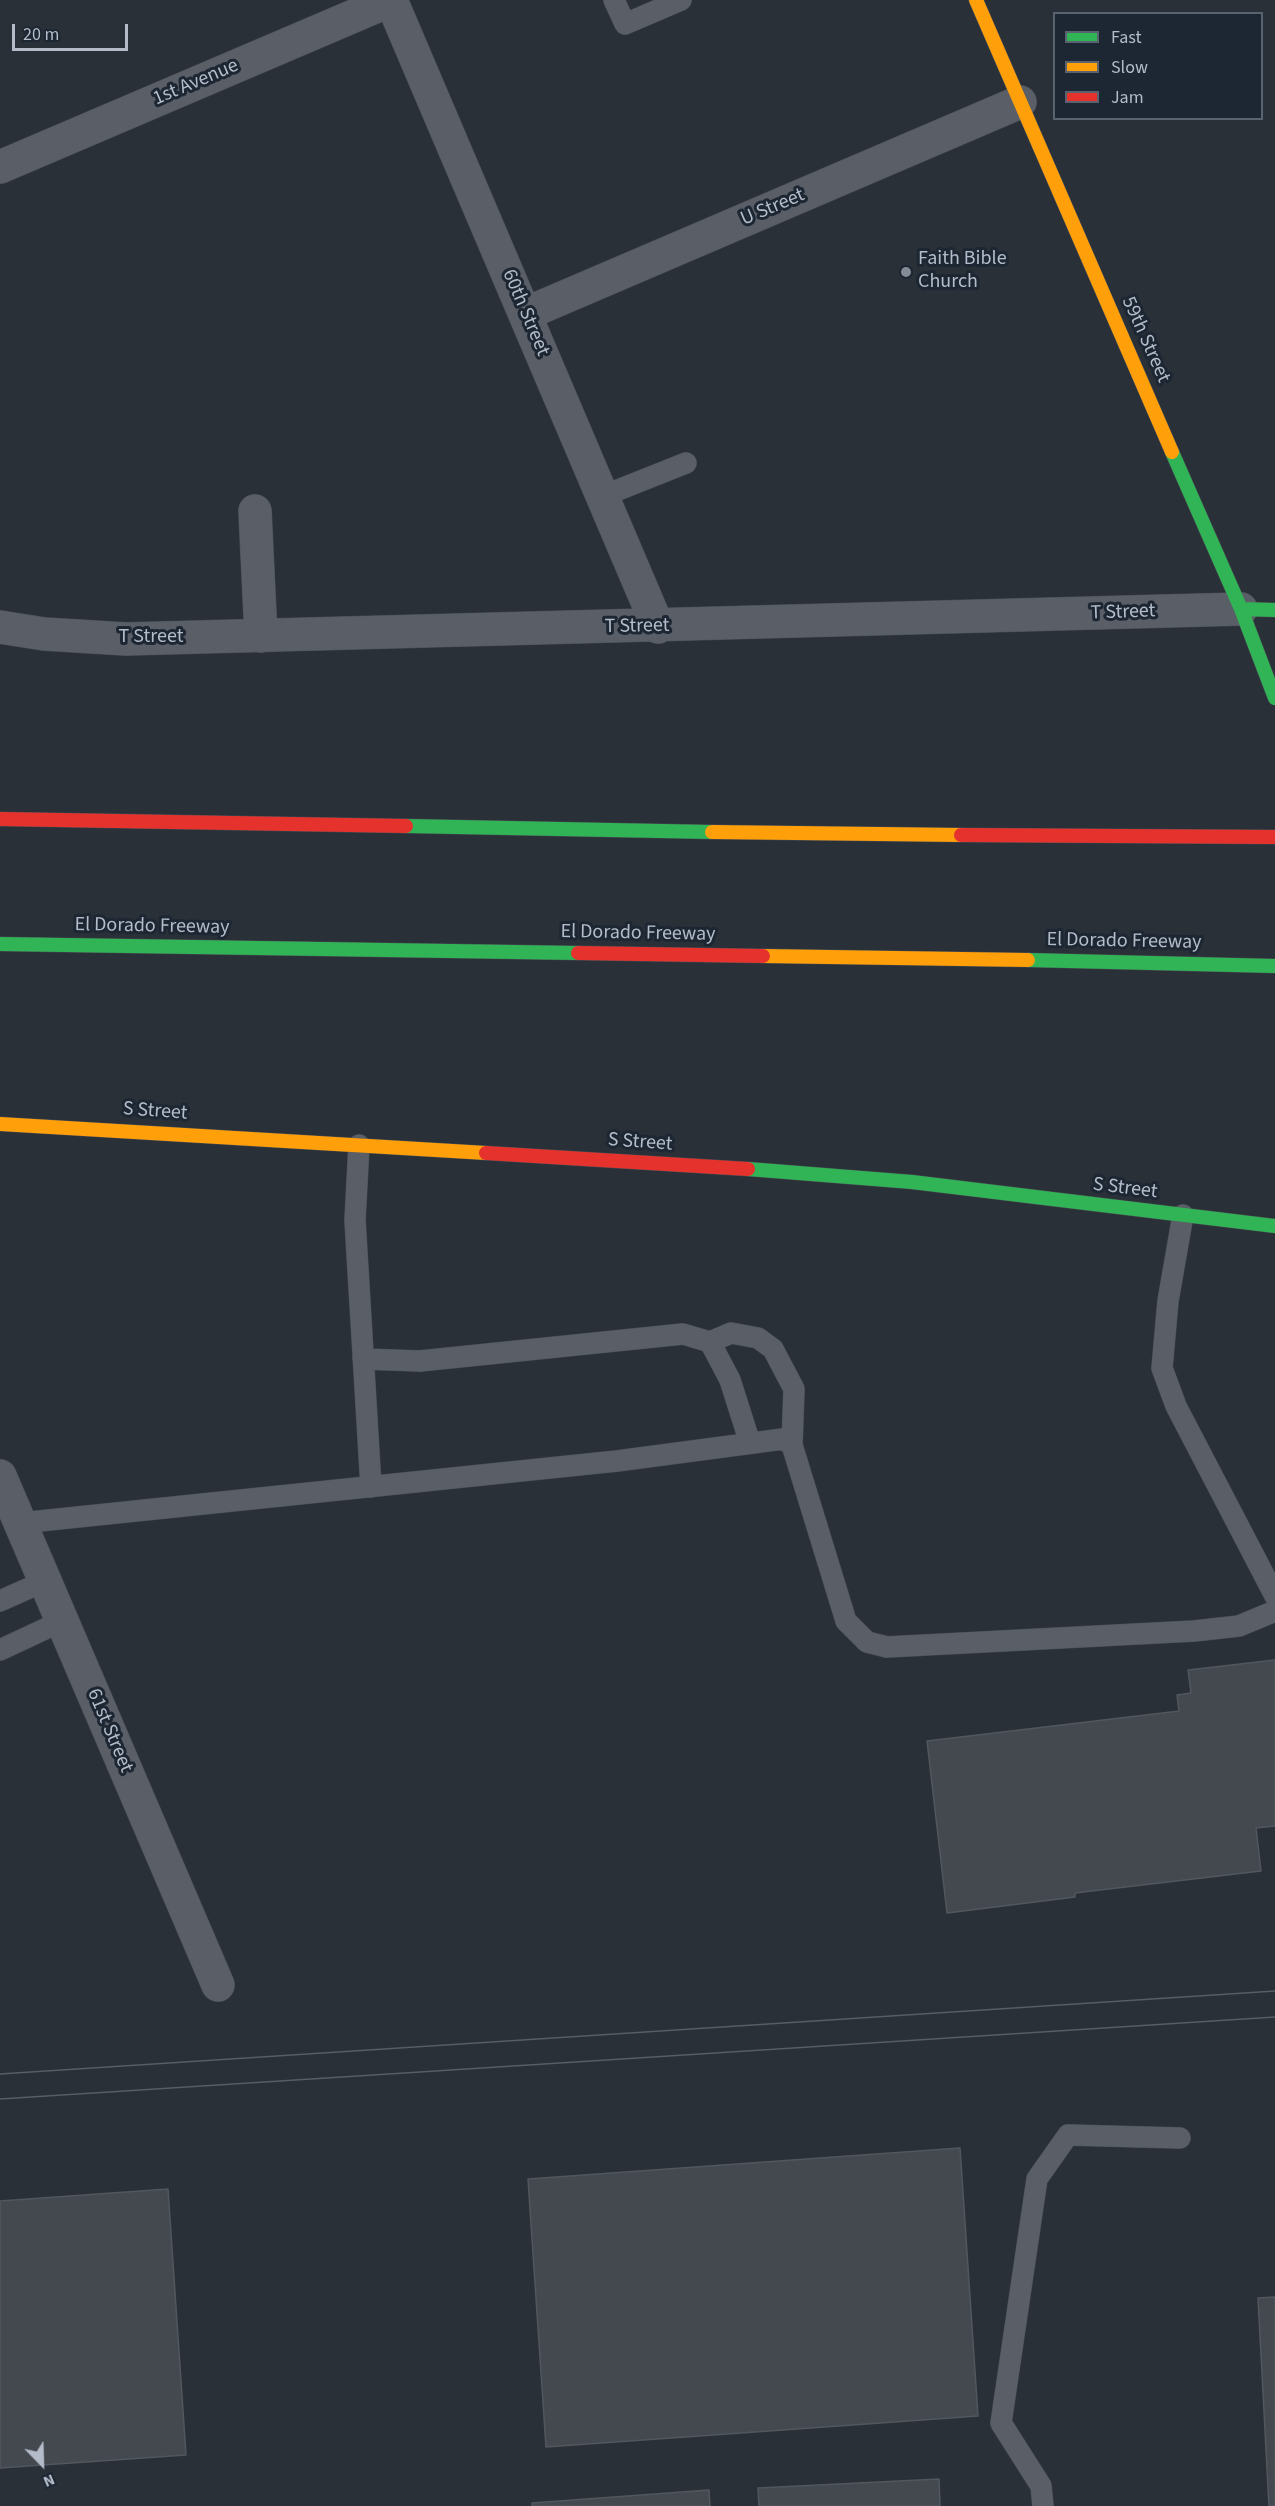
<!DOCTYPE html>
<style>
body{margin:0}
#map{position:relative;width:1275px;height:2506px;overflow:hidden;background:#2a3038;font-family:"Source Sans 3",sans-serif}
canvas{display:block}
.legend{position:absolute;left:1053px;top:12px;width:210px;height:108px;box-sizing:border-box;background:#1d2633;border:2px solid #59626f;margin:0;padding:8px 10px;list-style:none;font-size:18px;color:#b4bcc9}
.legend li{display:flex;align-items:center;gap:12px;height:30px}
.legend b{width:30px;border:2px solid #59626f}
.north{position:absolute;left:12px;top:2434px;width:60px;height:60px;-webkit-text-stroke:4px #1d2633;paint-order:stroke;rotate:157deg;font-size:16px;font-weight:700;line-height:24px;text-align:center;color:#b4bcc9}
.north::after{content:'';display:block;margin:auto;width:21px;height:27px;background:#b4bcc9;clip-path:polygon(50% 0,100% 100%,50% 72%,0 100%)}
.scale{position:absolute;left:12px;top:24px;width:116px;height:27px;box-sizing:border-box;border:3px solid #b4bcc9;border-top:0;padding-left:8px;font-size:18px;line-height:21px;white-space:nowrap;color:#b4bcc9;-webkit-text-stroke:4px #1d2633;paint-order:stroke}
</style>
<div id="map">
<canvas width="1275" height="2506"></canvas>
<ul class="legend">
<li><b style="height:8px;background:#30b455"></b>Fast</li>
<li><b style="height:8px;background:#ff9f0a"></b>Slow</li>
<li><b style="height:8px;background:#e5322d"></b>Jam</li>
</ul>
<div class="north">N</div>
<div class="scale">20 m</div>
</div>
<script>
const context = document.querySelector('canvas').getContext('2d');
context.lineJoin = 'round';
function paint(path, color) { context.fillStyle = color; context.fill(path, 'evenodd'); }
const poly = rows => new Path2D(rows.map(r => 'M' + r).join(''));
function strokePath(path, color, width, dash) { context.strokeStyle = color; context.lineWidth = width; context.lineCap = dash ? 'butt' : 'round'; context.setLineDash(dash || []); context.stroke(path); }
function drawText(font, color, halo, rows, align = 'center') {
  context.font = font + ' "Source Sans 3",sans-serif'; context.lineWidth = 6; context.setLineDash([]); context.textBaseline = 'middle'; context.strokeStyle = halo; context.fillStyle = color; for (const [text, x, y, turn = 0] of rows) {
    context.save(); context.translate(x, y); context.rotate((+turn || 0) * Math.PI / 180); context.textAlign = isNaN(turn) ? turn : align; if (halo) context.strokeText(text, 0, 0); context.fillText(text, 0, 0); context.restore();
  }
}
const building = poly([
 [1275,1660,1275,1826,1256,1828,1261,1871,1075,1893,1075,1897,947,1913,927,1741,1179,1711,1177,1695,1191,1693,1188,1670,1275,1660],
 [960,2148,978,2416,546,2447,528,2179,960,2148],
 [168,2189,186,2455,0,2468,0,2201,168,2189],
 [1275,2297,1275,2506,1269,2506,1258,2298,1275,2297],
 [939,2479,940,2506,759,2506,758,2488,939,2479],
 [709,2490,710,2506,532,2506,532,2503,709,2490]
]);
paint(building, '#444950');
strokePath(building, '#52575f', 1.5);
const lane = poly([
 [614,0,625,24,681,0],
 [603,496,686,463],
 [359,1145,355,1220,371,1487],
 [1183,1215,1168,1301,1162,1368,1176,1406,1275,1596],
 [710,1342,731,1333,758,1338,773,1349,794,1389,792,1445,846,1621,867,1642,887,1647,1194,1631,1239,1626,1275,1611],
 [363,1359,420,1361,683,1334,710,1342,730,1380,750,1443],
 [20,1523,617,1461,783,1439,792,1445],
 [0,1601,45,1581],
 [0,1650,62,1621],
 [1043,2506,1041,2486,1001,2423,1037,2179,1068,2135,1180,2138]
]);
const street = poly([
 [0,167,391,0,658,627],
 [525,314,1020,102],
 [255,511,261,636],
 [0,627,44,634,126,639,1241,609],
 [0,1476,218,1985]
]);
const fast = poly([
 [1172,452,1241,609,1275,698],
 [1241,609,1275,610],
 [406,826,712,832],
 [0,944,578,953],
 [1028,960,1275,966],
 [748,1169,912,1182,1275,1226]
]);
const slow = poly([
 [976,0,1172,452],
 [712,832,961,835],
 [763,956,1028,960],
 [0,1124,486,1153]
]);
const jam = poly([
 [0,819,406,826],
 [961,835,1275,837],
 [578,953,763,956],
 [486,1153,748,1169]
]);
strokePath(lane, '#484c53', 22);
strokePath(street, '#484c53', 34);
strokePath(fast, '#484c53', 15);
strokePath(slow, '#484c53', 15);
strokePath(jam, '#484c53', 15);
strokePath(lane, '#5a5e66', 21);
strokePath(street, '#5a5e66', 33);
strokePath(fast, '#30b455', 14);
strokePath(slow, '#ff9f0a', 14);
strokePath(jam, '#e5322d', 14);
strokePath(poly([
 [0,2074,1275,1991],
 [0,2099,1275,2017]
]), '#595d64', 1.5);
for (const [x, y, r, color] of [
 [906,272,6,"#848b96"]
]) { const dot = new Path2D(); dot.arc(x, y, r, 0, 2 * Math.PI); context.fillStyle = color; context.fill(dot); strokePath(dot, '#1d2633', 2); }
drawText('20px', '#b4bcc9', '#1d2633', [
 ["1st Avenue",196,83,-23],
 ["U Street",773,208,-23],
 ["60th Street",525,313,67],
 ["59th Street",1145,340,66],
 ["T Street",1123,613,-2],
 ["T Street",637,627,-1],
 ["T Street",151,638],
 ["El Dorado Freeway",152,927,1],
 ["El Dorado Freeway",638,934,1],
 ["El Dorado Freeway",1124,942,1],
 ["S Street",155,1112,4],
 ["S Street",640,1143,4],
 ["S Street",1125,1189,7],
 ["61st Street",109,1731,67]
]);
drawText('20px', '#b4bcc9', '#1d2633', [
 ["Faith Bible",918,260],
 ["Church",918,283]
], 'left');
</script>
